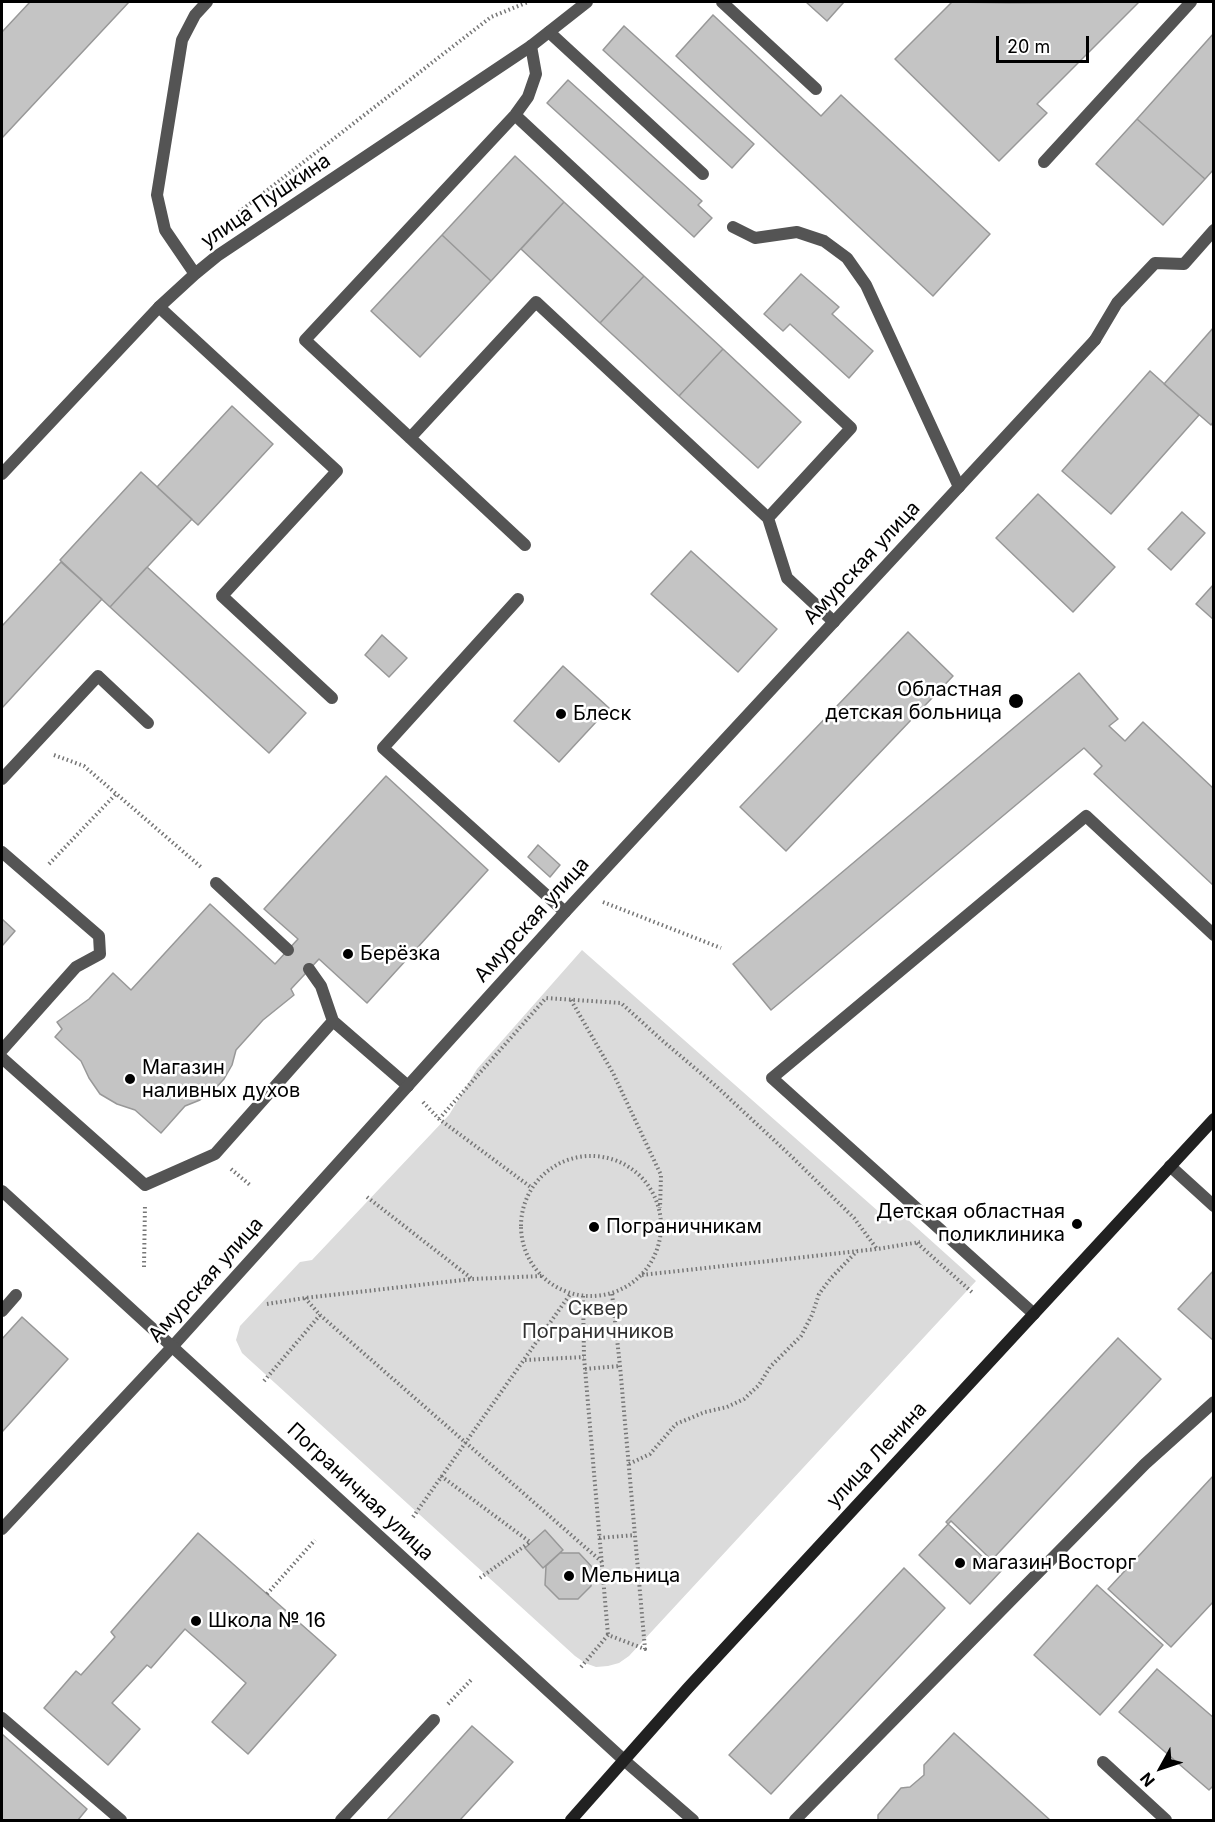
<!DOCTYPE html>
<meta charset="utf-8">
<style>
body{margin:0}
#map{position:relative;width:1215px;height:1822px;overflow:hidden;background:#fff;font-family:Inter,sans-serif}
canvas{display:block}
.frame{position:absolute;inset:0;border:3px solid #000;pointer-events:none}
.north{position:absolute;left:1131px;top:1738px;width:60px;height:60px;-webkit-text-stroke:4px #fff;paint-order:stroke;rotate:230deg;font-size:16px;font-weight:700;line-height:24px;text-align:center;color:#000}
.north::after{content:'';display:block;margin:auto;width:21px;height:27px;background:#000;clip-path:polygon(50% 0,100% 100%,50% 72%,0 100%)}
.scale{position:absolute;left:996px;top:36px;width:93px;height:27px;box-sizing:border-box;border:3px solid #000;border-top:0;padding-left:8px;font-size:18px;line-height:21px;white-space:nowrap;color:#000;-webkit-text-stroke:4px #fff;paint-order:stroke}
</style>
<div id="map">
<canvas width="1215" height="1822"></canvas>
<div class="frame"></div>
<div class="north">N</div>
<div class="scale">20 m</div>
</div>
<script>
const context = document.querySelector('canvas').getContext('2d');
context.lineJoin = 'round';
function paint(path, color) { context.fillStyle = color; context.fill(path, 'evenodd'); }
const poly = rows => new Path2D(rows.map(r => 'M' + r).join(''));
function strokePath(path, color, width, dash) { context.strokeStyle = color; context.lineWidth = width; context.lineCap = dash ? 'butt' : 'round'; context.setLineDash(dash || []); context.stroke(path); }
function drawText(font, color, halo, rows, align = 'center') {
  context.font = font + ' Inter,sans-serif'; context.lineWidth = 5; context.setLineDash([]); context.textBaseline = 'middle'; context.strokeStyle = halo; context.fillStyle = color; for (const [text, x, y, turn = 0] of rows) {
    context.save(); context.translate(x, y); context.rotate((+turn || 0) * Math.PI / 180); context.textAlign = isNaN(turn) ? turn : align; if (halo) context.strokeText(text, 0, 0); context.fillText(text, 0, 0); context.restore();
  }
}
paint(poly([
 [582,950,887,1219,896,1209,976,1281,629,1656,619,1663,608,1666,596,1667,585,1663,575,1656,242,1353,236,1340,240,1326,300,1262,312,1260,449,1115,477,1069]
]), '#dbdbdb');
const building = poly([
 [30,2,129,2,2,138,2,32,30,2],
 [806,2,844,2,827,21,806,2],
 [952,2,1009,3,1139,2,1037,104,1047,113,999,161,895,59,952,2],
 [713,15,821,116,841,95,990,234,933,296,676,56,713,15],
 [624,26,754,144,732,168,603,50,624,26],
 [1214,33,1214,169,1205,179,1137,119,1214,33],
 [568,80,702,201,698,205,712,218,694,237,547,103,568,80],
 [1137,119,1205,179,1163,225,1096,164,1137,119],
 [515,156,564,202,491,281,442,235,515,156],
 [564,202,644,276,600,323,521,249,564,202],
 [442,235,491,281,420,357,371,311,442,235],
 [801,274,839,307,832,314,873,351,849,378,790,324,783,331,764,314,801,274],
 [644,276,723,349,679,396,600,323,644,276],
 [1214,327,1214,421,1211,425,1164,384,1214,327],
 [723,349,801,422,758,468,679,396,723,349],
 [1150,371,1199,415,1111,514,1062,471,1150,371],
 [232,406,273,444,198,525,157,487,232,406],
 [141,472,192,519,110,607,60,560,141,472],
 [1038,494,1115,567,1073,612,996,538,1038,494],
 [1182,512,1205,533,1171,570,1148,549,1182,512],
 [691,551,777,629,738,672,651,594,691,551],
 [61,562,102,599,2,708,2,626,61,562],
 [147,567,306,713,269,753,110,607,147,567],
 [1214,584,1214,620,1196,604,1214,584],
 [908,632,953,676,786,851,740,807,908,632],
 [382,635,407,658,389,677,365,655,382,635],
 [563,666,609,708,559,762,514,721,563,666],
 [1079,673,1118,719,1109,726,1125,741,1143,722,1214,789,1214,886,1094,774,1102,766,1084,748,771,1010,733,964,1079,673],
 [386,776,488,870,367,1003,319,959,291,989,294,995,263,1020,236,1050,232,1065,224,1079,213,1091,200,1100,185,1106,161,1133,135,1110,117,1104,100,1094,89,1078,81,1061,55,1037,62,1029,57,1022,89,999,113,973,131,990,210,904,275,964,298,939,264,909,386,776],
 [538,845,560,865,550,877,528,857,538,845],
 [2,919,15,931,2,946,2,919],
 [1214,1270,1214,1341,1178,1309,1214,1270],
 [22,1317,68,1359,2,1432,2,1339,22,1317],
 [1118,1338,1161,1379,989,1563,946,1522,1118,1338],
 [1214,1475,1214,1601,1171,1647,1108,1589,1214,1475],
 [951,1521,1002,1570,970,1604,919,1555,951,1521],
 [545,1530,563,1550,543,1568,525,1548,545,1530],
 [198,1533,336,1655,248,1754,212,1722,246,1683,185,1629,151,1668,147,1665,112,1703,140,1729,108,1765,44,1708,76,1671,81,1675,115,1637,111,1632,198,1533],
 [560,1553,579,1553,592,1567,591,1586,578,1599,559,1599,545,1585,546,1566,560,1553],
 [904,1568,945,1608,771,1794,729,1755,904,1568],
 [1097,1585,1163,1645,1100,1715,1034,1655,1097,1585],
 [1157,1669,1214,1718,1214,1785,1209,1790,1119,1712,1157,1669],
 [472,1726,513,1762,460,1820,387,1820,472,1726],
 [954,1733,1050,1820,878,1820,878,1815,901,1788,910,1787,924,1775,924,1765,954,1733],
 [2,1734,87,1809,78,1820,2,1820,2,1734]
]);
paint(building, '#c4c4c4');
strokePath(building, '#989898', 1.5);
strokePath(poly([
 [239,212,491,17,528,2],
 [54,755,84,766,201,867],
 [49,864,116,794],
 [603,902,721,948],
 [571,1000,613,1073,661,1175,660,1208],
 [423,1102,439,1119,532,1188],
 [439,1119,546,998,621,1003,664,1042,716,1086,791,1156,854,1218,877,1249],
 '521 1226a70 70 0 1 1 140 0a70 70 0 1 1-140 0Z',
 [231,1169,250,1185],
 [367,1197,471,1278],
 [917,1243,974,1294],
 [144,1267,145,1204],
 [642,1275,877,1249,920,1242],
 [583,1296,584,1357,608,1635],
 [305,1298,320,1315,602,1562],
 [267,1304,305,1298,472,1279,542,1276],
 [525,1360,584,1357],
 [585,1369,620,1366],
 [264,1381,320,1315],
 [629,1464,650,1454,676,1424,705,1412,727,1407,744,1399,759,1385,770,1367,801,1336,812,1315,819,1294,831,1278,857,1251],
 [441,1476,530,1542,480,1578],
 [413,1517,571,1293],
 [599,1538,635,1535],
 [267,1594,315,1540],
 [581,1667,608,1635,645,1649,620,1366,612,1293],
 [448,1704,471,1680]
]), '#767676', 4, [1.5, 3]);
strokePath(poly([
 [722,2,816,89],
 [549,32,703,174],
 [1044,162,1191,2],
 [733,227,755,238,797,232,824,241,847,258,866,285,959,487],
 [159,307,337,471,222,596,332,698],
 [1095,340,1117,303,1155,263,1184,264,1214,230],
 [410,438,536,302,768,518,851,428,515,115],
 [768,518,787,578,834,622],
 [525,545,305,340,515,115,528,97,536,74,531,46],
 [518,599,383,748,565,912],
 [2,779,98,676,148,723],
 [2,852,99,936,100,954,76,967,2,1050],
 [216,883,288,950],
 [309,969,321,986,333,1021],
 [2,1058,145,1185,215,1154,333,1021,408,1086],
 [1170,1166,1214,1206],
 [2,1311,16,1295],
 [1034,1314,772,1078,1086,816,1214,935],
 [2,1718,121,1820],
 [1103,1762,1166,1820],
 [341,1820,434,1720],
 [795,1820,1145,1464,1214,1402]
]), '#545454', 12);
strokePath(poly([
 [195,274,165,230,157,195,182,40,195,15,207,2],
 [2,474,159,307,195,274,217,256,531,46,587,2],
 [2,1529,172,1347,565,912,1095,340]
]), '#545454', 12);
strokePath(poly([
 [2,1191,625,1761,693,1820]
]), '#545454', 12);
strokePath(poly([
 [571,1820,688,1688,1214,1119]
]), '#212121', 12);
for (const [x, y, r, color] of [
 [1016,701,8,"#000"],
 [561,714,6,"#000"],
 [348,954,6,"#000"],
 [130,1079,6,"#000"],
 [1077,1224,6,"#000"],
 [594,1227,6,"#000"],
 [960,1563,6,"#000"],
 [569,1576,6,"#000"],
 [196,1621,6,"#000"]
]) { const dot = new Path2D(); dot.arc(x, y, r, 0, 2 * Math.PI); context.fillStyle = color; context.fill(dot); strokePath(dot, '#fff', 2); }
drawText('20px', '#000', '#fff', [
 ["улица Пушкина",266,201,-34],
 ["Амурская улица",862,563,-47],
 ["Амурская улица",532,920,-48],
 ["Амурская улица",206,1280,-48],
 ["улица Ленина",877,1455,-47],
 ["Пограничная улица",360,1492,43]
]);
drawText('20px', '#000', '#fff', [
 ["Областная",1002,690,"right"],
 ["детская больница",1002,713,"right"],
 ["Блеск",573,714],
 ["Берёзка",360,954],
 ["Магазин",142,1068],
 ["наливных духов",142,1091],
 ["Детская областная",1065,1212,"right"],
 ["поликлиника",1065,1235,"right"],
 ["Пограничникам",606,1227],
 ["магазин Восторг",972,1563],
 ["Мельница",581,1576],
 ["Школа № 16",208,1621]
], 'left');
drawText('20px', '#323232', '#fff', [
 ["Сквер",598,1309],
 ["Пограничников",598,1332]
]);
</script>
